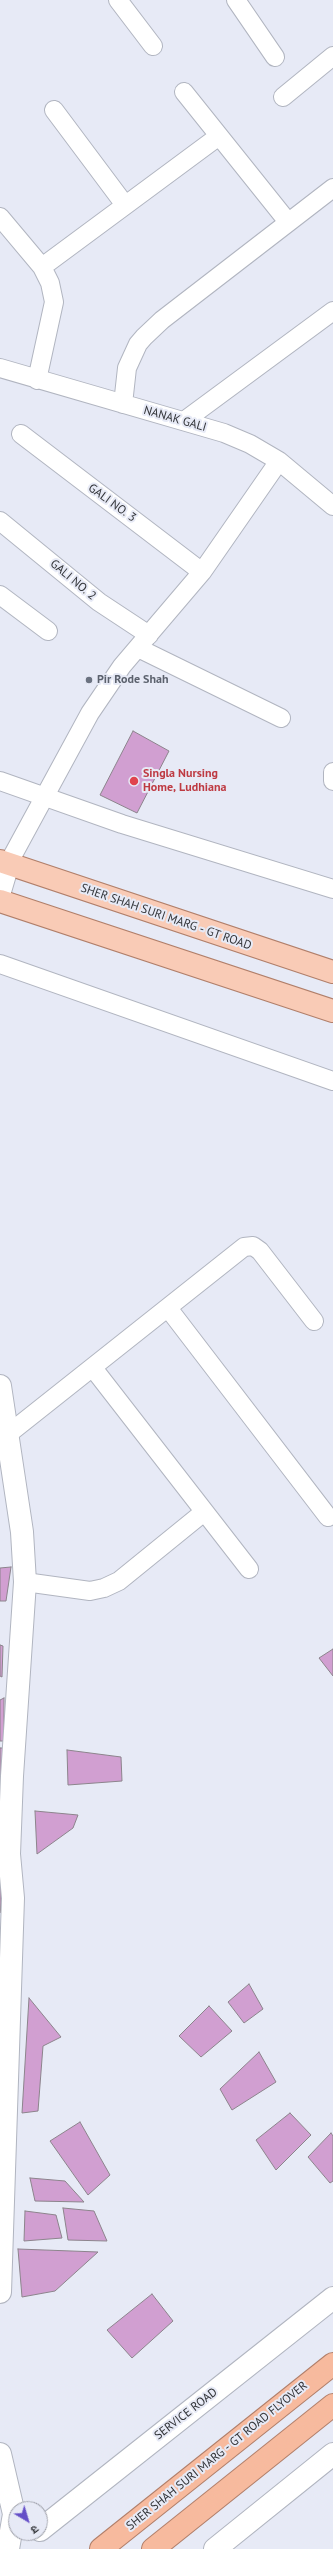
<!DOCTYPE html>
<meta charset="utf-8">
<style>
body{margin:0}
#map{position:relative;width:333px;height:2549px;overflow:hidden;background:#e7eaf6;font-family:"PT Sans","Noto Sans Devanagari",sans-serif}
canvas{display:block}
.north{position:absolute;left:8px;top:2501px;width:40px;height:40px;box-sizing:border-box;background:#e7eaf6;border:1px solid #9fa1aa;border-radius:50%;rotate:142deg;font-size:11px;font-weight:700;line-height:16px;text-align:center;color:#323438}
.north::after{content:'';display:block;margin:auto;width:14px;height:18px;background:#644ec7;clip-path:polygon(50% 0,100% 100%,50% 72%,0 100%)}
</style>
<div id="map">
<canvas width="333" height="2549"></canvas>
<div class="north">उ</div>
</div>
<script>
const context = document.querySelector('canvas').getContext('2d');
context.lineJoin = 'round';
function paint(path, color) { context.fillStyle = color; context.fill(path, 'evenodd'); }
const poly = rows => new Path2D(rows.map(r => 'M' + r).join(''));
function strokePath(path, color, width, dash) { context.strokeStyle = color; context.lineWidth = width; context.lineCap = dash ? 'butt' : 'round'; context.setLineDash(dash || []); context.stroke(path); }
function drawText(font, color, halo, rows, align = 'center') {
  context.font = font + ' "PT Sans",sans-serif'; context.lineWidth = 4; context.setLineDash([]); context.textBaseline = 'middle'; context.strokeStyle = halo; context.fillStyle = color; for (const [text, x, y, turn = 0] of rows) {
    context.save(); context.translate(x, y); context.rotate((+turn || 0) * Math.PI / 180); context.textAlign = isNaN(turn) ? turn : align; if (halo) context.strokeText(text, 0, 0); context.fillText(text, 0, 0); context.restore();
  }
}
const building = poly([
 [133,731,169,751,137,813,100,795,133,731],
 [11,1567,6,1601,0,1601,0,1568,11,1567],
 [0,1645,3,1646,2,1677,0,1676,0,1645],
 [333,1649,333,1676,319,1658,333,1649],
 [4,1698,4,1741,0,1741,0,1700,4,1698],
 [0,1748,5,1748,3,1786,0,1785,0,1748],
 [67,1750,121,1757,122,1781,68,1785,67,1750],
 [35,1811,78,1815,73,1828,37,1854,35,1811],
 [0,1886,4,1886,0,1913,0,1886],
 [249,1984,263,2009,244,2023,228,2002,249,1984],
 [29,1998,61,2037,43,2046,38,2111,22,2113,29,1998],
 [209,2006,232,2031,201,2057,179,2036,209,2006],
 [259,2052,276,2082,232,2110,220,2089,259,2052],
 [290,2113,311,2135,276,2170,256,2140,290,2113],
 [80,2122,110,2175,88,2195,50,2141,80,2122],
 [331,2133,333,2136,333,2181,330,2183,308,2157,331,2133],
 [30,2178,65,2181,84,2202,35,2201,30,2178],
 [63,2208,94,2211,107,2241,68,2240,63,2208],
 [25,2211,56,2215,62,2238,24,2241,25,2211],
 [18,2249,98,2252,55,2291,22,2297,18,2249],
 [152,2294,173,2321,132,2358,107,2330,152,2294]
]);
paint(building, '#d19fd1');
strokePath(building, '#8c848c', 1);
const minor = poly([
 [118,0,153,46],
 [236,0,275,57],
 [184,92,288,222],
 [283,97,333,56],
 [54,110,125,205],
 [0,217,42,267,50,283,54,302,37,380],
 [42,267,219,136],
 [0,368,224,433,250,444,279,461,333,506],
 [123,404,127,368,138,344,144,337,162,320,333,188],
 [184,421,333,311],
 [21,434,202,572],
 [0,521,99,602,149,635],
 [0,595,48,631],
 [138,648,281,718],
 [333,772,333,781],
 [0,781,122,824,333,889],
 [8,864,90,713,122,666,202,572,279,461],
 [0,964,333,1081],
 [168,1308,328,1517],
 [93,1368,249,1569],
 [7,1435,244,1247,253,1246,260,1251,314,1321],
 [25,1582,90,1591,104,1588,119,1581,204,1512]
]);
const tertiary = poly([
 [0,891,8,864],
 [0,1386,22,1532,25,1582,12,1776,9,1854,13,1898,0,2292],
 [0,2454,14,2514,8,2549],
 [40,2530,333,2298],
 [215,2549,333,2454]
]);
const primary = poly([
 [0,861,333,972],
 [0,901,333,1011]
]);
const trunk = poly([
 [101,2549,333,2364],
 [153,2549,333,2405]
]);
strokePath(minor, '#b1b5c0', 20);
strokePath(tertiary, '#b1b5c0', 24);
strokePath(primary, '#b17f6a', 24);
strokePath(trunk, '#b17f6a', 24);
strokePath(minor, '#fff', 18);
strokePath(tertiary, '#fff', 22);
strokePath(primary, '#f9cbb6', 22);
strokePath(trunk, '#f7ba9e', 22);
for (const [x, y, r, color] of [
 [89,680,4,"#6b7280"],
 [134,781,5,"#e0444e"]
]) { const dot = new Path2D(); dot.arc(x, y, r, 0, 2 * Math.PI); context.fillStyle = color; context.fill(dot); strokePath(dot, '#e7eaf6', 1.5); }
drawText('12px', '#323438', '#e7eaf6', [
 ["NANAK GALI",175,419,16],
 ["GALI NO. 3",112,503,36],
 ["GALI NO. 2",73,580,40],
 ["SHER SHAH SURI MARG - GT ROAD",166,917,19],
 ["SERVICE ROAD",186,2414,-38],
 ["SHER SHAH SURI MARG - GT ROAD FLYOVER",217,2456,-39]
]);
drawText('bold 12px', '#5b616d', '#e7eaf6', [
 ["Pir Rode Shah",97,680]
], 'left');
drawText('bold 12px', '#be3a42', '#e7eaf6', [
 ["Singla Nursing",143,774],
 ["Home, Ludhiana",143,788]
], 'left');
</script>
